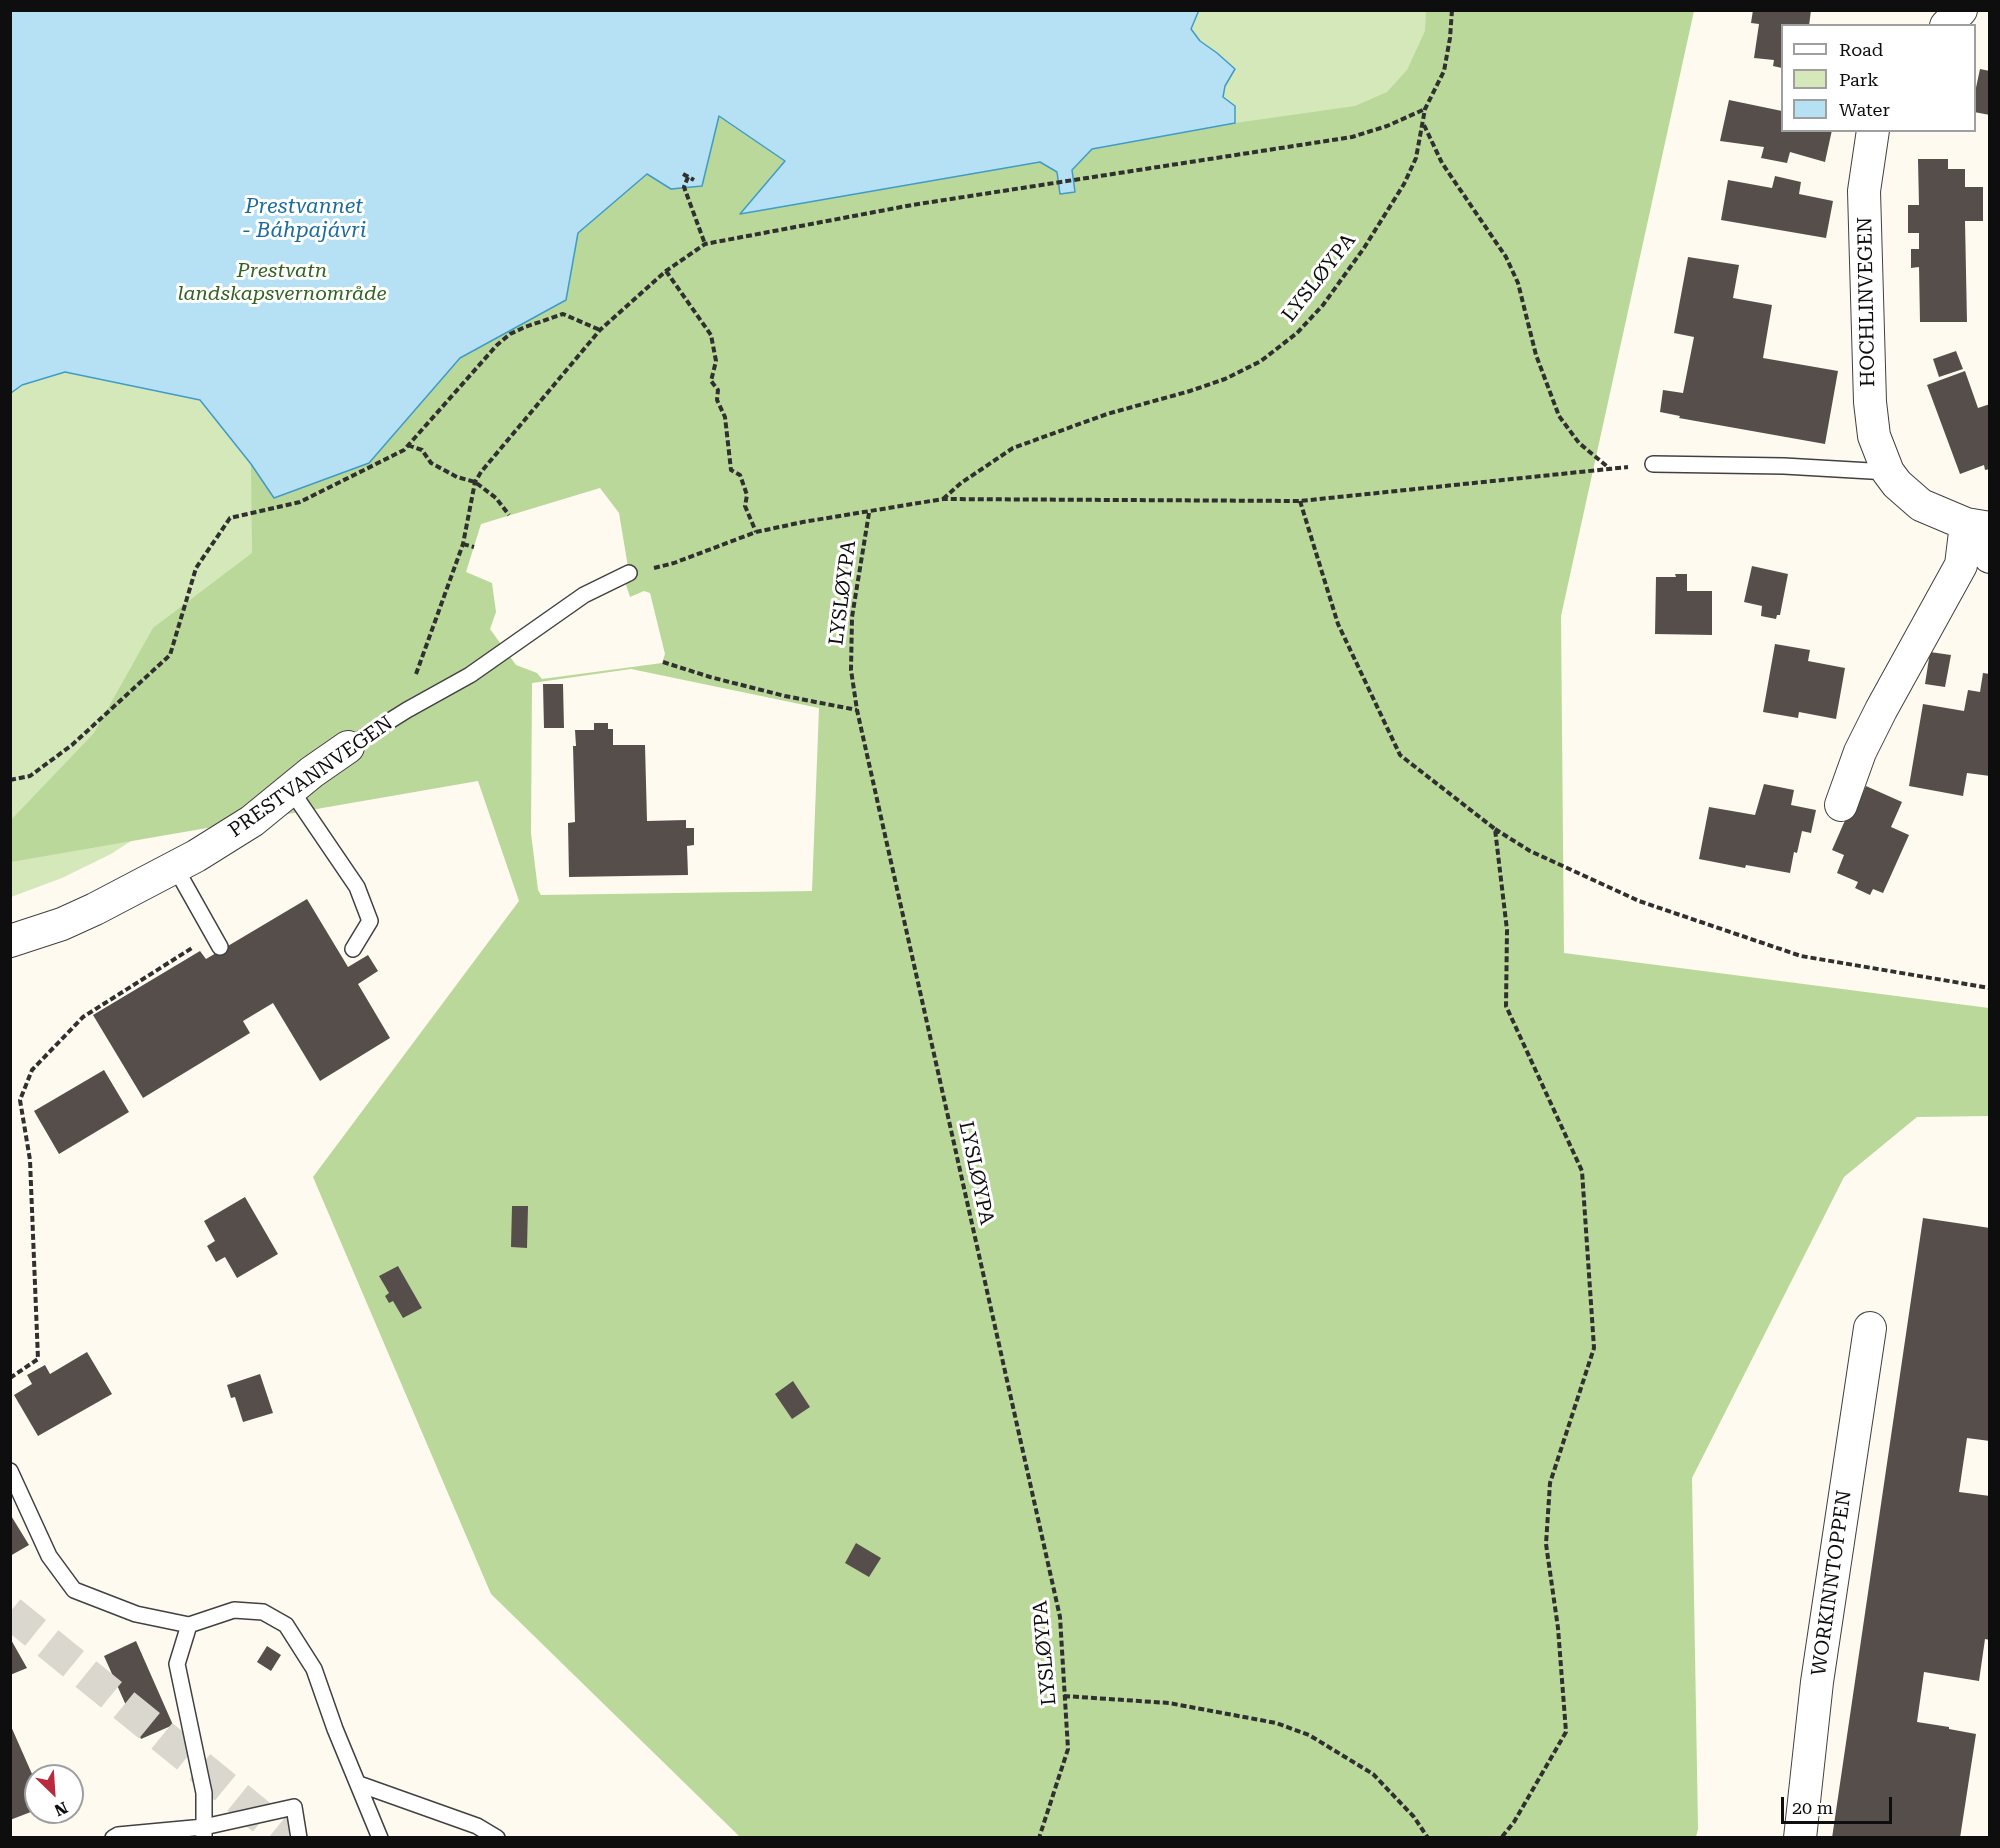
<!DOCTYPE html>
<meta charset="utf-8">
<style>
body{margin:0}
#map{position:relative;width:2000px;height:1848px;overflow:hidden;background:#fefaf0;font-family:"Roboto Serif",serif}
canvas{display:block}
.frame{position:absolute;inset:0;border:12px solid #0e0e0e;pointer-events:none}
.legend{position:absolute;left:1781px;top:24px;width:195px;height:108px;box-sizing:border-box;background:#fff;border:2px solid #9f9f9f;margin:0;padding:8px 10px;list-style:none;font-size:18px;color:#0e0e0e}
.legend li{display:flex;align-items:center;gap:12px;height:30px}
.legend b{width:30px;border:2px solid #9f9f9f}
.north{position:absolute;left:24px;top:1764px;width:60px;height:60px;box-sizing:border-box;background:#fff;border:2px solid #9f9f9f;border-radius:50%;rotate:155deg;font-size:16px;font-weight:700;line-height:24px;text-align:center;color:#0e0e0e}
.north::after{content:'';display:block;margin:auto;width:21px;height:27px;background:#b92b3c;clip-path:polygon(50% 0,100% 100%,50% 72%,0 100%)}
.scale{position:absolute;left:1781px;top:1797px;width:111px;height:27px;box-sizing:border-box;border:3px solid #0e0e0e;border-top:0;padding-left:8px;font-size:18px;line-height:21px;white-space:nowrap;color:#0e0e0e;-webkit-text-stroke:4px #fff;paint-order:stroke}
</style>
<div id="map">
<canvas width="2000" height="1848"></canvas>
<div class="frame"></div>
<ul class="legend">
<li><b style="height:8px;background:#fff"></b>Road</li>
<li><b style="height:16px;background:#d5e8ba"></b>Park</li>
<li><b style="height:16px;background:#b6e1f4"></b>Water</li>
</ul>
<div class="north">N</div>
<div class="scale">20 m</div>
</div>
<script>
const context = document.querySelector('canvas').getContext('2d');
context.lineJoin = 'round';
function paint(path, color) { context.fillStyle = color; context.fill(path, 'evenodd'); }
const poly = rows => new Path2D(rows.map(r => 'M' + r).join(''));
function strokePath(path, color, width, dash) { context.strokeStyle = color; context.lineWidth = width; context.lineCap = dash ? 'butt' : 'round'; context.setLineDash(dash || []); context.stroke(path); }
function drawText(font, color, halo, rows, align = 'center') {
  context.font = font + ' "Roboto Serif",serif'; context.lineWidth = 6; context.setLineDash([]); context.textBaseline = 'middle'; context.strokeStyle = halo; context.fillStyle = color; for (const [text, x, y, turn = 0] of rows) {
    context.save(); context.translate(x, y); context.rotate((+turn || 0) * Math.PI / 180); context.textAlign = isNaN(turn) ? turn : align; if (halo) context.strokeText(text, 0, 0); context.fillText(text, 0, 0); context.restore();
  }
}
paint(poly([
 [11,11,1440,11,1398,104,811,206,156,825,111,854,62,878,11,897]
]), '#d5e8ba');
paint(poly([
 [1426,11,1694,11,1561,616,1564,953,1989,1008,1989,1116,1917,1117,1844,1177,1692,1478,1698,1829,1696,1837,740,1837,491,1594,313,1177,519,901,478,781,11,862,11,820,94,733,153,628,252,553,251,464,274,498,369,463,460,358,566,300,578,233,647,174,671,189,719,116,785,161,741,214,1041,162,1057,172,1061,194,1071,170,1092,149,1235,123,1355,106,1387,92,1407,70,1425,31],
 [600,488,619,513,629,573,626,585,630,597,644,591,650,593,665,654,662,663,542,679,537,673,516,665,490,629,496,612,492,583,466,572,481,524],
 [631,669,819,708,812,891,541,895,538,890,531,833,532,683]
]), '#bad89a');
const water = poly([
 [1199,10,1191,29,1200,41,1217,53,1235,69,1225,86,1223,97,1235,106,1235,123,1092,149,1072,170,1075,192,1060,194,1057,172,1040,162,740,214,785,161,719,116,702,186,671,189,647,174,578,233,566,300,460,358,369,463,274,498,251,464,200,400,65,372,22,385,11,393,11,11,1199,10]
]);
paint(water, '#b6e1f4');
strokePath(water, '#409bc8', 1.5);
paint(poly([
 [1753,10,1811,10,1809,26,1782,26,1782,68,1773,66,1774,60,1754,58,1759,24,1751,23],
 [1980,69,1990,71,1990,115,1974,112,1974,97],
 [1729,100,1782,111,1782,130,1832,130,1825,162,1790,152,1787,163,1761,158,1764,147,1720,141],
 [1918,159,1948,159,1948,169,1965,169,1965,187,1983,187,1983,221,1965,221,1967,322,1920,322,1919,267,1911,268,1911,249,1919,249,1919,233,1908,233,1908,205,1919,205],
 [1775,176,1801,182,1799,194,1833,201,1826,238,1721,220,1728,180,1772,188],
 [1688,257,1739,265,1733,298,1772,305,1763,358,1838,371,1825,444,1679,418,1680,416,1660,412,1663,390,1683,393,1694,337,1674,333],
 [1956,351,1963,369,1939,377,1933,359],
 [1965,371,1978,408,1990,404,1990,469,1985,470,1984,465,1960,474,1927,385],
 [1752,566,1788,574,1780,615,1777,615,1776,619,1761,616,1762,606,1744,602],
 [1675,574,1687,574,1687,591,1712,591,1712,635,1655,634,1656,577,1676,577],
 [1775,644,1810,650,1808,661,1845,668,1836,719,1799,712,1798,718,1763,712],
 [1930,652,1951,655,1945,687,1925,684],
 [1983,673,1990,674,1990,776,1967,773,1963,796,1909,786,1923,704,1964,711,1968,690,1980,692],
 [543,684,563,684,564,728,544,728],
 [594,723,608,723,608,729,613,729,613,745,645,745,647,821,686,820,686,828,694,828,694,845,687,846,688,875,569,877,568,823,575,822,573,746,576,746,575,730,594,730],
 [1764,784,1794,790,1791,805,1816,810,1811,833,1802,831,1797,853,1794,852,1790,873,1746,865,1745,868,1699,859,1709,807,1755,815],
 [1866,786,1902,802,1891,827,1909,835,1883,893,1873,889,1870,895,1855,888,1858,882,1837,873,1844,855,1832,850,1850,809,1855,811],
 [307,899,348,967,368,955,378,971,358,984,390,1038,320,1081,273,1003,243,1021,250,1033,143,1098,93,1015,200,951,206,959],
 [104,1070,129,1112,59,1154,34,1111],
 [245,1197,278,1254,237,1278,225,1257,216,1262,207,1246,215,1241,204,1221],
 [512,1206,528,1206,527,1248,511,1247],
 [1923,1218,1990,1228,1990,1441,1967,1438,1959,1492,1990,1496,1990,1640,1985,1639,1979,1681,1924,1672,1917,1722,1949,1727,1949,1729,1976,1734,1960,1838,1832,1838],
 [398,1266,422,1308,403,1318,393,1301,389,1303,385,1296,389,1293,379,1276],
 [87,1352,112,1394,38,1436,14,1395,32,1384,27,1375,45,1365,50,1374],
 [260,1374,273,1413,243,1422,235,1397,231,1398,227,1385],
 [793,1381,810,1407,792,1419,775,1394],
 [10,1514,29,1545,10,1556],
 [856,1543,881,1558,869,1577,845,1563],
 [10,1638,27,1668,10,1675],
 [136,1641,173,1725,141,1739,104,1656],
 [267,1646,281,1655,271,1671,257,1662],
 [10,1724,36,1783,36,1810,10,1820]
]), '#564e4b');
strokePath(poly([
 [10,1612,287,1838]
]), '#dad7ce', 33, [33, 16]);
const service = poly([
 [1653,464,1784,466,1888,472],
 [348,747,407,710,470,675,584,595,629,573],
 [291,790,357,887,370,921,353,949],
 [175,867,220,947],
 [10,1471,49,1556,74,1590,136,1614,189,1625,234,1610,263,1612,286,1625,314,1669,335,1729,380,1838],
 [189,1625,177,1664,204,1793,204,1838],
 [359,1784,477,1826,497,1838],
 [113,1838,118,1835,204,1827,294,1807,299,1838]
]);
const minor = poly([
 [1946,26,1961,10],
 [1873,130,1864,191,1870,402,1874,436,1888,472,1897,484,1921,505,1966,524,1990,528],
 [1983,527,1990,557],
 [1841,805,1860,752,1881,710,1961,565,1966,524],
 [10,941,62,924,95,909,196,856,252,821,312,772,348,747],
 [1800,1838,1817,1682,1870,1328]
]);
strokePath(service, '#414141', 18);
strokePath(minor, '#414141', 34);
strokePath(poly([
 [1424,125,1442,163,1506,257,1518,283,1536,355,1559,416,1579,443,1609,468],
 [683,174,694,180],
 [688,177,684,187,705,244],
 [666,271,711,335,716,361,711,381,718,390,717,400,725,417,731,470,740,475,747,495,745,506,756,532],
 [408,445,422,450,431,463,457,477,475,482,496,498,509,515],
 [943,499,961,483,1013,448,1107,414,1190,391,1225,379,1261,361,1297,333,1323,305,1364,248,1404,184,1416,158,1425,109,1444,71,1450,38,1452,10],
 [1300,501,1338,624,1400,755,1495,829,1507,930,1506,1006,1582,1171,1594,1348,1550,1483,1546,1544,1558,1628,1566,1732,1514,1822,1501,1838],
 [869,513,852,617,851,670,857,710,1060,1617,1068,1749,1039,1838],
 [463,544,474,547],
 [654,568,674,563,756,532,803,522,943,499,1300,501,1628,467],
 [663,662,710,677,785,696,857,710],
 [416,674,463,544,475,482,481,472,600,330,666,271,705,244,912,205,1352,137,1387,126,1425,109],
 [10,780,30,776,72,745,170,655,196,568,230,518,300,502,404,450,497,345,510,334,525,327,563,314,600,330],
 [1495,829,1530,851,1639,901,1801,956,1990,988],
 [10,1378,38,1359,30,1160,20,1100,32,1070,83,1017,192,948],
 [1064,1696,1169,1703,1276,1723,1309,1735,1373,1774,1414,1817,1428,1838]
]), '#303030', 4, [6, 3]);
strokePath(service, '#fff', 15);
strokePath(minor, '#fff', 32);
drawText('italic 20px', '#336321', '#fff', [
 ["Prestvatn",282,271],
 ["landskapsvernområde",282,294]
]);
drawText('20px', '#0e0e0e', '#fff', [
 ["LYSLØYPA",1319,278,-52],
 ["HOCHLINVEGEN",1867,302,-91],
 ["LYSLØYPA",843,593,-83],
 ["PRESTVANNVEGEN",311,777,-35],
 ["LYSLØYPA",976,1173,78],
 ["WORKINNTOPPEN",1832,1583,-82],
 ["LYSLØYPA",1045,1653,-95]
]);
drawText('italic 21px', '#1c6c9b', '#fff', [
 ["Prestvannet",304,207],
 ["- Báhpajávri",304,231]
]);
</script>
